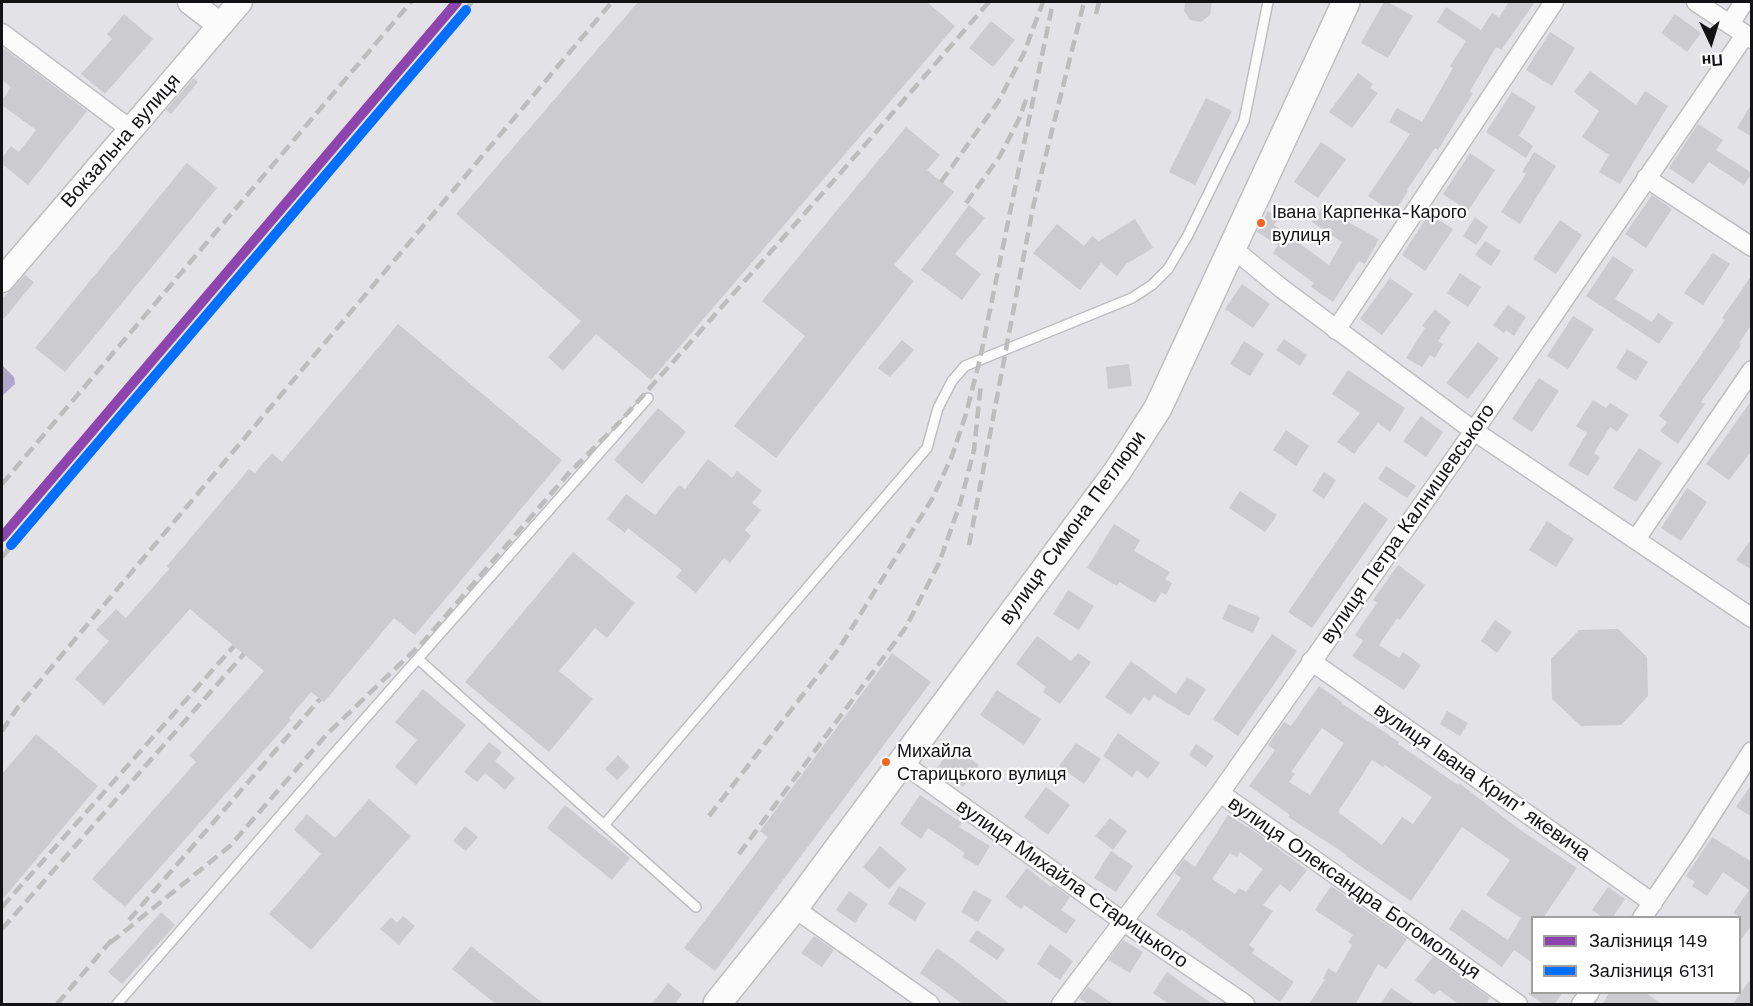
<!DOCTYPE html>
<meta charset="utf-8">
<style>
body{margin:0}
#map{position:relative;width:1753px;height:1006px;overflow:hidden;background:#e3e2e7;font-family:"Work Sans",sans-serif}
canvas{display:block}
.frame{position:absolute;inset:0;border:3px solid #131215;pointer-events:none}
.legend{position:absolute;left:1531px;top:916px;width:210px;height:78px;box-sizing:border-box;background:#fff;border:2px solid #a1a0a1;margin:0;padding:8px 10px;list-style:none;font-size:18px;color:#131215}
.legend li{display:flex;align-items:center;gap:12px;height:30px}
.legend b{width:30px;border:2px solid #a1a0a1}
.north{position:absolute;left:1681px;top:12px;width:60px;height:60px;-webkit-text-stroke:4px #fff;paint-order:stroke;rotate:176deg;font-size:16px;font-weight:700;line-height:24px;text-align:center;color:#131215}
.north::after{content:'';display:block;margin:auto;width:21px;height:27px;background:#131215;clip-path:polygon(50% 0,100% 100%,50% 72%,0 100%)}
</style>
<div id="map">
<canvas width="1753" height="1006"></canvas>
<div class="frame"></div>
<ul class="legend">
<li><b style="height:8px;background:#8e44ad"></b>Залізниця 149</li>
<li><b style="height:8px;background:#006eff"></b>Залізниця 6131</li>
</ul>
<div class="north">Пн</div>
</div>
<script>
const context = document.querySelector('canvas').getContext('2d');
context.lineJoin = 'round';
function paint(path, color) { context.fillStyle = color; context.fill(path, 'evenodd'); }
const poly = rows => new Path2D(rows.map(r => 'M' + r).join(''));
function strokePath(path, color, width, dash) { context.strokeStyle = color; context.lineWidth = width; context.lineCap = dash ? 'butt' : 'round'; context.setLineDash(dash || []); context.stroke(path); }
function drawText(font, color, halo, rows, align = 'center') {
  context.font = font + ' "Work Sans",sans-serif'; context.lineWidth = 4.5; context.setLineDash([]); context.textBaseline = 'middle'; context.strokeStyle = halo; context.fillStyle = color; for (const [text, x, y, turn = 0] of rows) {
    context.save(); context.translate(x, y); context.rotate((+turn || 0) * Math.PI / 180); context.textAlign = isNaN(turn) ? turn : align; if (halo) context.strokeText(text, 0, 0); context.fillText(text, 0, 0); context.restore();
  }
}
paint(poly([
 [2,365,14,377,15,384,2,396]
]), '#aea7ca');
paint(poly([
 [638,2,927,2,955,26,651,380,596,334,563,371,548,357,581,321,456,214],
 [1185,2,1212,2,1210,15,1201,22,1190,20,1184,11],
 [1384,2,1388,2,1413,16,1388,58,1361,43],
 [1509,2,1535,2,1501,50,1496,47,1470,91,1473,93,1438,150,1435,148,1407,190,1408,191,1394,213,1368,196,1410,134,1389,122,1397,108,1422,122,1453,68,1450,66,1466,41,1437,22,1446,7,1481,30,1492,13,1499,17],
 [124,14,153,39,105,94,81,74,112,39,107,34],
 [1675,14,1701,33,1687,52,1661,33],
 [991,21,1015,40,993,67,969,48],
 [1550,32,1575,48,1552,86,1526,70],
 [2,47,87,111,28,185,2,164,2,158,11,146,19,152,36,130,2,105,2,101,11,87,2,80],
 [1590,71,1636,105,1645,91,1668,106,1620,184,1599,172,1609,155,1582,137,1599,111,1574,92],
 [1358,73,1373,84,1370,88,1378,93,1352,128,1329,112],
 [194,78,198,82,171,114,166,110],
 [1512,92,1536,107,1519,136,1533,146,1526,158,1486,132],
 [1206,98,1232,111,1195,185,1169,172],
 [1752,103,1752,137,1737,128],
 [1698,124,1723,140,1716,150,1752,173,1744,185,1709,162,1693,184,1669,168],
 [906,127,940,155,927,170,954,192,894,265,914,281,776,458,734,426,805,336,762,301],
 [1321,142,1346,159,1318,198,1294,182],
 [1534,152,1556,166,1520,224,1501,212,1526,174,1522,172],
 [1470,153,1495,170,1468,211,1443,194],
 [187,163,217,188,65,372,35,348],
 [1652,195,1672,209,1646,248,1625,234],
 [1325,203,1348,217,1346,221,1379,239,1365,264,1359,261,1333,302,1311,287,1314,283,1273,253,1278,245,1257,232,1268,211,1279,218,1274,225,1329,265,1342,242,1312,222],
 [969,205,985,218,955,254,981,274,962,300,921,270],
 [1429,214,1453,229,1425,271,1402,255],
 [1475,217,1488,227,1476,245,1463,236],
 [1135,219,1153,248,1126,264,1117,276,1101,263,1080,290,1033,253,1057,224,1084,246,1092,236,1099,241],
 [1560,220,1582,235,1556,274,1533,259],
 [1485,241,1501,251,1491,266,1475,255],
 [1713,253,1730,264,1703,305,1684,293],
 [1613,256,1634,270,1615,299,1652,322,1658,313,1673,323,1659,344,1586,296],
 [1460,273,1481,287,1468,307,1447,293],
 [25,275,34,282,2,321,2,299],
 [1752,275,1752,324,1739,343,1741,345,1701,402,1705,404,1678,444,1660,431,1667,422,1659,416,1725,320,1722,318],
 [1390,278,1413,294,1382,335,1360,319],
 [1242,284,1270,304,1253,328,1225,309],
 [1508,305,1526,317,1514,336,1506,330,1504,333,1493,325],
 [1435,309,1451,322,1438,341,1443,344,1435,358,1430,355,1422,367,1406,358,1425,328,1422,326],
 [1573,316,1594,329,1568,369,1547,356],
 [398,324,562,460,415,635,394,618,324,702,311,692,289,718,291,720,125,907,92,879,196,762,189,756,264,671,190,609,104,705,75,679,109,641,96,630,116,609,126,618,169,569,167,566,249,469,255,473,272,453,282,462],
 [1284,339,1307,355,1300,366,1276,350],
 [902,340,914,350,890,377,878,368],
 [1244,341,1264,354,1250,376,1230,364],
 [1478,342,1499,358,1468,399,1446,383],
 [1627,349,1648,362,1636,381,1616,368],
 [1129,364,1132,386,1108,389,1106,367],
 [1348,370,1405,408,1390,432,1378,423,1354,454,1337,442,1360,413,1332,394],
 [1539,378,1559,391,1532,432,1512,419],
 [1593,400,1606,408,1610,403,1629,415,1617,432,1610,427,1594,453,1600,457,1588,476,1568,465,1587,433,1576,426],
 [1752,400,1752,450,1729,480,1706,464],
 [658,408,686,432,642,484,614,460],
 [1421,416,1443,432,1426,457,1403,441],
 [1286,430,1309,446,1296,466,1273,450],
 [1639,448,1662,463,1636,502,1613,488],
 [708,459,732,478,737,471,762,491,752,503,761,510,745,530,751,536,730,563,724,558,696,593,676,577,682,570,628,528,625,533,607,519,626,494,655,515,679,485,685,489],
 [1386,466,1416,486,1407,498,1378,479],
 [1324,472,1336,480,1324,499,1312,491],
 [1687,488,1707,502,1681,541,1661,528],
 [1240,491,1277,515,1265,532,1229,508],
 [1364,502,1388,519,1312,628,1288,612],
 [1547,521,1574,539,1556,567,1529,550],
 [1114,524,1140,540,1134,551,1170,572,1165,579,1172,583,1166,595,1162,592,1155,603,1119,582,1117,586,1087,568],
 [1752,538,1752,570,1736,560],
 [573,552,635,603,607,638,595,628,559,671,593,699,549,752,465,682],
 [1398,565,1425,585,1400,620,1397,618,1379,645,1399,658,1403,652,1421,665,1404,690,1352,656,1363,641,1355,635,1377,603,1373,600],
 [1068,590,1094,606,1079,630,1053,614],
 [1229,604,1260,617,1253,633,1222,619],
 [1495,620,1512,632,1497,653,1481,641],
 [1618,629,1647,657,1648,696,1621,725,1581,726,1552,699,1551,659,1579,630],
 [1272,634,1297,651,1238,736,1213,719],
 [1037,636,1071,661,1078,653,1091,662,1060,704,1043,692,1046,687,1016,664],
 [892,653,931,682,715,971,684,948,768,837,760,831],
 [1131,661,1176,694,1187,677,1206,689,1189,716,1154,695,1149,701,1144,697,1131,715,1105,697],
 [1319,686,1342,702,1341,703,1399,742,1398,744,1458,785,1459,783,1519,829,1577,868,1543,918,1533,918,1533,963,1514,950,1502,967,1449,929,1462,909,1508,940,1521,918,1486,895,1510,860,1462,827,1411,901,1346,856,1347,855,1288,817,1290,815,1249,786,1275,750,1268,745,1284,722,1291,726],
 [1322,728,1344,743,1310,795,1289,782,1295,774,1291,772],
 [1372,760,1383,767,1385,765,1432,797,1413,824,1402,817,1382,845,1338,812],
 [423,689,466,725,416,785,395,767,417,740,395,722],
 [997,690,1041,719,1024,745,980,715],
 [1447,711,1468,723,1460,736,1440,724],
 [1118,733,1160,763,1148,779,1137,770,1132,777,1103,756],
 [36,734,98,786,2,900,2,774],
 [489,742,502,752,495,761,515,778,505,790,485,773,477,782,464,772],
 [1076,743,1101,759,1084,784,1059,766],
 [1196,744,1214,756,1206,767,1189,755],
 [953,746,979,765,963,787,937,768],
 [618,755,630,767,617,780,605,769],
 [1752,784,1752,817,1736,807],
 [1046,787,1070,805,1048,835,1024,817],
 [920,795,962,823,959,827,990,846,978,866,962,857,965,853,928,828,921,839,900,824],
 [369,799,411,836,311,950,269,914,321,854,294,830,307,814,335,838],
 [565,805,630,858,612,880,547,828],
 [1228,815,1257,833,1307,870,1290,892,1280,884,1263,905,1273,911,1249,945,1255,949,1252,953,1294,982,1280,1002,1181,929,1180,931,1156,915,1181,878,1174,873,1184,859,1195,867],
 [1240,852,1263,869,1246,892,1239,888,1235,894,1212,879,1230,853,1237,857],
 [1110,818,1127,831,1113,850,1095,836],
 [465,826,478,837,466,851,453,841],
 [1712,837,1752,862,1752,925,1740,941,1740,917,1733,913,1749,890,1723,872,1707,896,1692,886,1695,882,1686,876],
 [880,846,907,869,889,889,863,867],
 [1111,851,1133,866,1116,892,1094,878],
 [1027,868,1051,887,1053,885,1070,897,1061,910,1076,920,1066,934,1024,905,1021,909,1005,897],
 [899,886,926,903,915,921,888,904],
 [1331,886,1407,939,1386,969,1378,964,1355,1005,1308,1005,1325,980,1323,979,1328,968,1336,973,1352,945,1348,942,1353,935,1315,910],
 [1608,887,1625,899,1612,918,1604,918,1592,910],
 [974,890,992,900,978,922,961,912],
 [849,891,868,904,855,923,836,910],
 [161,912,175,925,122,984,108,972],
 [403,916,415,926,399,945,380,929,391,917,397,923],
 [977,930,1005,949,997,960,969,941],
 [814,936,834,950,822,967,801,953],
 [1123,940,1143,952,1130,973,1108,960],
 [1050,944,1073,961,1060,980,1037,964],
 [471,946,545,1005,497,1005,452,969],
 [937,948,958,963,1011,1005,964,1005,920,973],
 [1433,957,1490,998,1486,1005,1460,1005,1439,990,1434,995,1415,980],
 [1167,972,1185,985,1214,1005,1170,1005,1153,993],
 [1752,977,1752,1005,1732,1005],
 [668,983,682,994,674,1005,651,1005],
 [1088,987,1115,1005,1089,1005,1079,998],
 [1391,988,1416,1005,1380,1005],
 [1527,993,1562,993,1554,1005,1545,1005],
 [1609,993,1646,993,1663,1005,1602,1005]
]), '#cccbcf');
const service = poly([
 [418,659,696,907],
 [604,825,927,448,938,408,952,381,965,366,1132,298,1152,285,1168,269,1188,235,1244,121,1268,2],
 [117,1004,332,756,648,398]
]);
const minor = poly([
 [1696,2,1752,39],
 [1730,24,1744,2],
 [2,33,130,129],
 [1646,178,1752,247],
 [1231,247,1281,288,1474,431,1752,618],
 [1336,330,1554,2],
 [1636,539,1752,370],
 [1311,661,1653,903],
 [901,762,1124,922,1245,1004],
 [1220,793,1518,1004],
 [794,908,930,1004],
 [1642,918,1693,843,1752,751],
 [1061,1004,1220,793,1474,431,1745,35],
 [1581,1004,1590,992]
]);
const tertiary = poly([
 [190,2,220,25],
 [2,280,240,2]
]);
const secondary = poly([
 [717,1004,794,908,1117,472,1158,408,1346,2]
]);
strokePath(service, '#bfbfc2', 12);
strokePath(minor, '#bfbfc2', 21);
strokePath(tertiary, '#bfbfc2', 27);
strokePath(secondary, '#bfbfc2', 30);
strokePath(service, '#fbfbfb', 9);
strokePath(minor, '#fbfbfb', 18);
strokePath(tertiary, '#fbfbfb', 24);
strokePath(secondary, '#fbfbfb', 27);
strokePath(poly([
 [1096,14,1099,2],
 [941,182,998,102,1024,53,1043,2],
 [966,203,1000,156,1019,119,1027,97],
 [2,484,411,2],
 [969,545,1033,207,1084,2],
 [2,557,472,2],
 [2,731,18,707,612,2],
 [709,816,840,647,932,499,952,456,966,414,980,359,1053,2],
 [739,854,906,627,939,563,960,504,974,450,981,383],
 [2,907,234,646],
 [129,920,320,699],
 [2,929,244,654],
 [110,943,230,846,327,734,423,642,568,474,617,425,837,177,989,2],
 [57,1004,115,936]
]), '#bdbdbe', 4.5, [12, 6]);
strokePath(poly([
 [2,537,457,2]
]), '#8e44ad', 10);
strokePath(poly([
 [11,545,466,10]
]), '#006eff', 10);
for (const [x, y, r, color] of [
 [1261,223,5,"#f26522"],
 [886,762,5,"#f26522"]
]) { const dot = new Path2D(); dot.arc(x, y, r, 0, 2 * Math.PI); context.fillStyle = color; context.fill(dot); strokePath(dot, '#fff', 2); }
drawText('18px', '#131215', '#fff', [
 ["Івана Карпенка-Карого",1272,213],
 ["вулиця",1272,236],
 ["Михайла",897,752],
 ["Старицького вулиця",897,775]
], 'left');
drawText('20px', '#131215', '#fff', [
 ["Вокзальна вулиця",121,141,-49],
 ["вулиця Петра Калнишевського",1408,524,-55],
 ["вулиця Симона Петлюри",1073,528,-54],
 ["вулиця Івана Крипʼякевича",1482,782,35],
 ["вулиця Михайла Старицького",1072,884,35],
 ["вулиця Олександра Богомольця",1354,888,35]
]);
</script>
